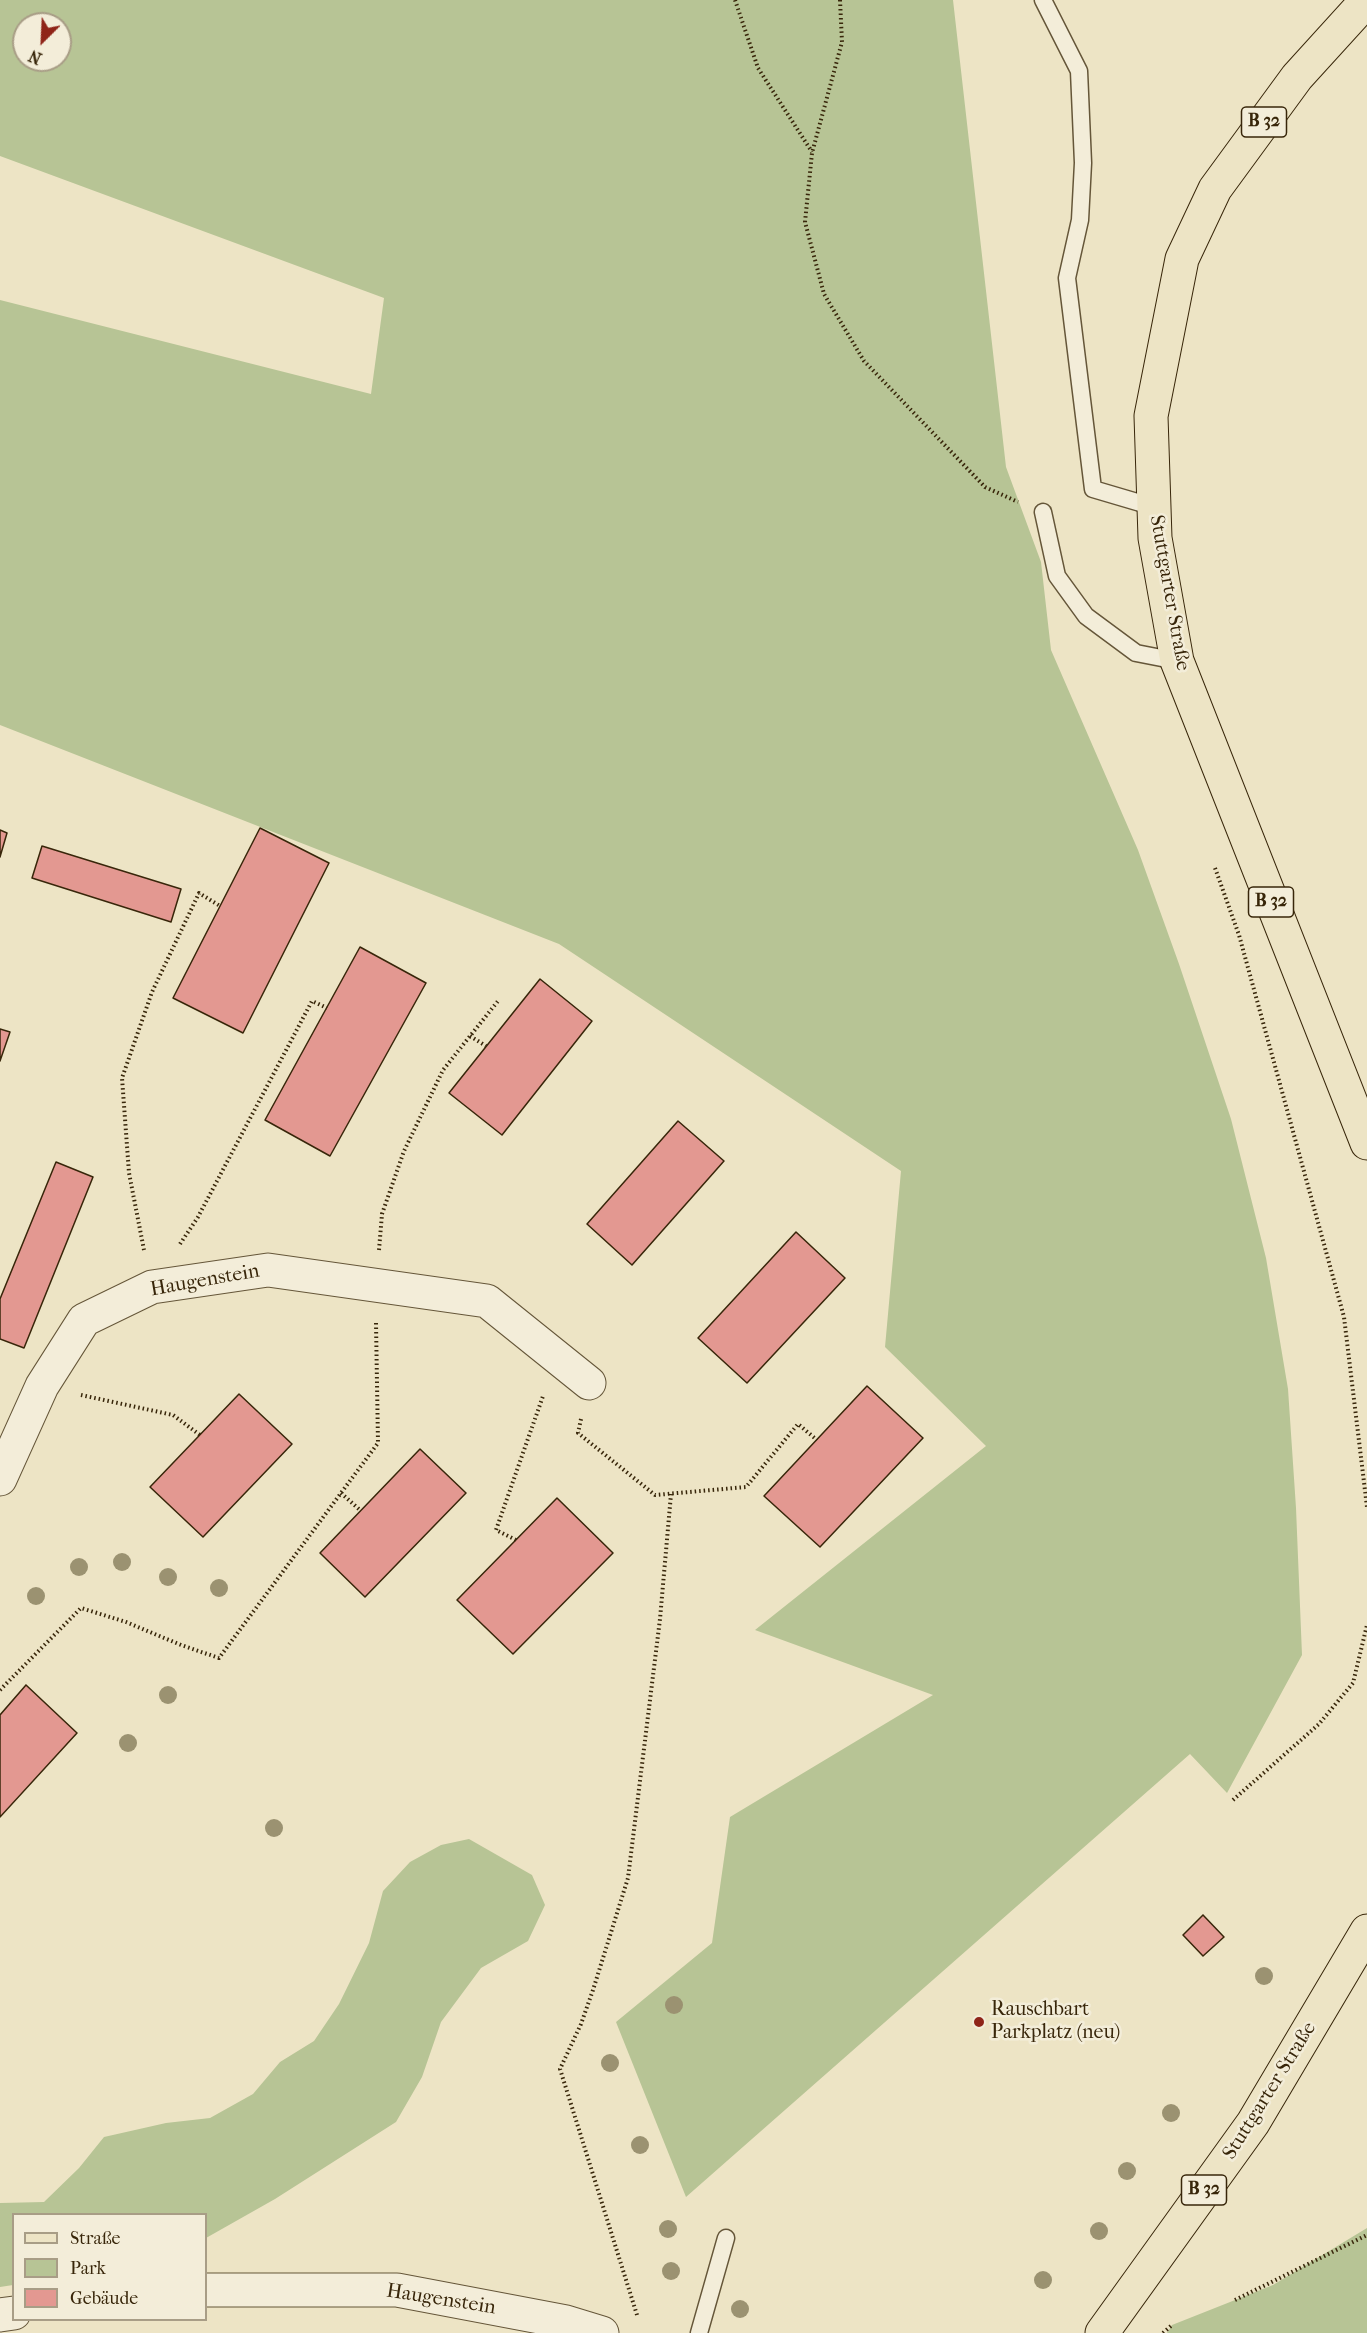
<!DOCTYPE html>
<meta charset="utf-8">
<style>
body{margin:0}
#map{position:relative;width:1367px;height:2333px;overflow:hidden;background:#ede4c5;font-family:"IM FELL French Canon",serif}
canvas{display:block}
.legend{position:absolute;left:12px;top:2213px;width:195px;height:108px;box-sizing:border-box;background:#f3edd9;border:2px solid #a89d86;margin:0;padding:8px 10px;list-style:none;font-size:18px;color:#38260a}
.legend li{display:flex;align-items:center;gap:12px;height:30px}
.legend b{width:30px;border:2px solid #a89d86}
.north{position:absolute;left:12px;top:12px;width:60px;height:60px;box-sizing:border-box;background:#f3edd9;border:2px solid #a89d86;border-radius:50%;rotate:204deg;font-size:16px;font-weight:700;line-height:24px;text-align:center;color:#38260a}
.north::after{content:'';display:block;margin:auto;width:21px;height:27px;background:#8f2418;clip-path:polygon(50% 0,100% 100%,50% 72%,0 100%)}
</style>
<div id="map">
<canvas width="1367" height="2333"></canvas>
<ul class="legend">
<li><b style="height:8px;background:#ede4c5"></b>Straße</li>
<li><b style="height:16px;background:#b7c495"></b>Park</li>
<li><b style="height:16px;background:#e39891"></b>Gebäude</li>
</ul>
<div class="north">N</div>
</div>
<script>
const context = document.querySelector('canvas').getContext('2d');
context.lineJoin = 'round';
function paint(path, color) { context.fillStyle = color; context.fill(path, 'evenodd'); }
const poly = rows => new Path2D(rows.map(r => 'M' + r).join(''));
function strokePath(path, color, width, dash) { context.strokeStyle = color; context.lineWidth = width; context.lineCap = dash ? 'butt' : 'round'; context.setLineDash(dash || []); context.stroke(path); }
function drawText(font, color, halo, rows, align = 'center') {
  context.font = font + ' "IM FELL French Canon",serif'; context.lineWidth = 5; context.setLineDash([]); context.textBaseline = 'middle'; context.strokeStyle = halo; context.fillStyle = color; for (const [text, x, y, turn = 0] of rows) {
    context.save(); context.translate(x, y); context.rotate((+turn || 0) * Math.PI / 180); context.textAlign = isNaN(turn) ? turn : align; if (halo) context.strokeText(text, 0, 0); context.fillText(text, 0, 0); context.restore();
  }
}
paint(poly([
 [0,0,953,0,1006,467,1041,562,1051,650,1138,850,1179,964,1231,1119,1266,1258,1288,1389,1296,1508,1302,1655,1227,1793,1190,1754,686,2197,616,2022,712,1943,730,1817,933,1695,755,1630,986,1446,885,1347,901,1171,559,944,0,725,0,300,371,394,384,298,0,156],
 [24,24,60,24,60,60,24,60],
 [469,1839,532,1875,545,1905,528,1941,481,1968,441,2022,422,2077,396,2122,275,2199,206,2238,206,2214,14,2214,13,2285,0,2287,0,2203,44,2202,79,2168,104,2137,166,2123,210,2118,253,2094,280,2062,314,2041,339,2004,369,1943,383,1891,410,1862,441,1845],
 [1367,2228,1367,2333,1167,2333,1172,2325,1273,2285]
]), '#b7c495');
const building = poly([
 [260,828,329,863,243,1033,173,998,260,828],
 [0,830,7,833,0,857,0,830],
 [42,846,181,889,171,922,32,878,42,846],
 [360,947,426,983,330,1156,265,1120,360,947],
 [540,979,592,1021,502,1135,449,1093,540,979],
 [0,1029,10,1032,0,1061,0,1029],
 [678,1121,724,1161,632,1265,587,1224,678,1121],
 [56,1162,93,1177,24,1348,0,1339,0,1299,56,1162],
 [796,1232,845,1278,747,1383,698,1338,796,1232],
 [867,1386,923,1438,820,1547,764,1496,867,1386],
 [239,1394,292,1444,203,1537,150,1487,239,1394],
 [420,1449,466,1493,365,1597,320,1553,420,1449],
 [557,1498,613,1553,513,1654,457,1600,557,1498],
 [26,1685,77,1733,0,1817,0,1715,26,1685],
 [1203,1915,1224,1937,1203,1956,1183,1935,1203,1915]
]);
paint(building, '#e39891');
strokePath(building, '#38260a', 1.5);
const service = poly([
 [1043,0,1079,71,1083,163,1080,220,1067,278,1093,489,1154,507],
 [1043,512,1057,576,1086,616,1136,653,1177,661],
 [699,2333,726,2238]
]);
const minor = poly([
 [0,1479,42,1386,84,1320,152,1287,268,1270,487,1301,589,1383],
 [206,2290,397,2290,566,2322,602,2333],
 [0,2315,14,2313]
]);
const primary = poly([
 [1367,0,1297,77,1215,189,1182,259,1151,416,1155,538,1177,661,1367,1143],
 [1102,2333,1253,2123,1367,1931]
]);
strokePath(service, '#655639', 19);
strokePath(minor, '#655639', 35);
strokePath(primary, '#38260a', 35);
strokePath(poly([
 [735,0,758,68,812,152],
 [840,0,842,42,812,153,805,222,824,294,864,361,985,487,1018,502],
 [1215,868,1239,935,1344,1317,1367,1507],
 [470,1036,486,1046],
 [180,1244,198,1217,312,1001,327,1008],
 [144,1250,129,1173,122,1078,152,992,199,893,220,906],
 [379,1250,382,1214,404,1151,443,1070,498,1001],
 [81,1395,173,1415,200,1435],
 [581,1419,578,1433,655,1495,746,1487,798,1424,817,1440],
 [341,1493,361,1511],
 [516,1540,496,1530,543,1396],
 [0,1690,81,1608,126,1622,181,1645,219,1658,378,1443,376,1323],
 [1233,1800,1319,1724,1353,1683,1367,1625],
 [1235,2300,1367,2235],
 [637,2315,560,2069,581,2024,593,1990,628,1878,660,1619,671,1494],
 [1163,2333,1172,2325]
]), '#38260a', 4, [1.5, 3]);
strokePath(service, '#f3edd9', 16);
strokePath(minor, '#f3edd9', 33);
strokePath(primary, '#ede4c5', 33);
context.fillStyle = '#9b9271';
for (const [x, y] of [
 [122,1562],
 [79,1567],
 [168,1577],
 [219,1588],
 [36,1596],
 [168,1695],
 [128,1743],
 [274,1828],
 [1264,1976],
 [674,2005],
 [610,2063],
 [1171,2113],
 [640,2145],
 [1127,2171],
 [668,2229],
 [1099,2231],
 [671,2271],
 [1043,2280],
 [740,2309]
]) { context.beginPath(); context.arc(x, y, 9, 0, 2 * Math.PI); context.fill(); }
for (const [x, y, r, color] of [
 [979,2022,6,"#8f2418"]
]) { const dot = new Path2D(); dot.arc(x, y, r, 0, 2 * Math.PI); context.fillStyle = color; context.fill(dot); strokePath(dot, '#f3edd9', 2); }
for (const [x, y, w] of [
 [1264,122,45],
 [1271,902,45],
 [1204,2190,45]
]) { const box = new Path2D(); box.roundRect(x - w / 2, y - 15, w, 30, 4.5); context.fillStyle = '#f3edd9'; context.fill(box); strokePath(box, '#38260a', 1.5); }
drawText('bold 18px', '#38260a', null, [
 ["B 32",1264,122],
 ["B 32",1271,902],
 ["B 32",1204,2190]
]);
drawText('20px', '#38260a', '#f3edd9', [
 ["Stuttgarter Straße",1169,593,80],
 ["Haugenstein",205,1281,-10],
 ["Stuttgarter Straße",1270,2091,-58],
 ["Haugenstein",441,2300,9]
]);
drawText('20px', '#38260a', '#f3edd9', [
 ["Rauschbart",991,2010],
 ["Parkplatz (neu)",991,2033]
], 'left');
</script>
